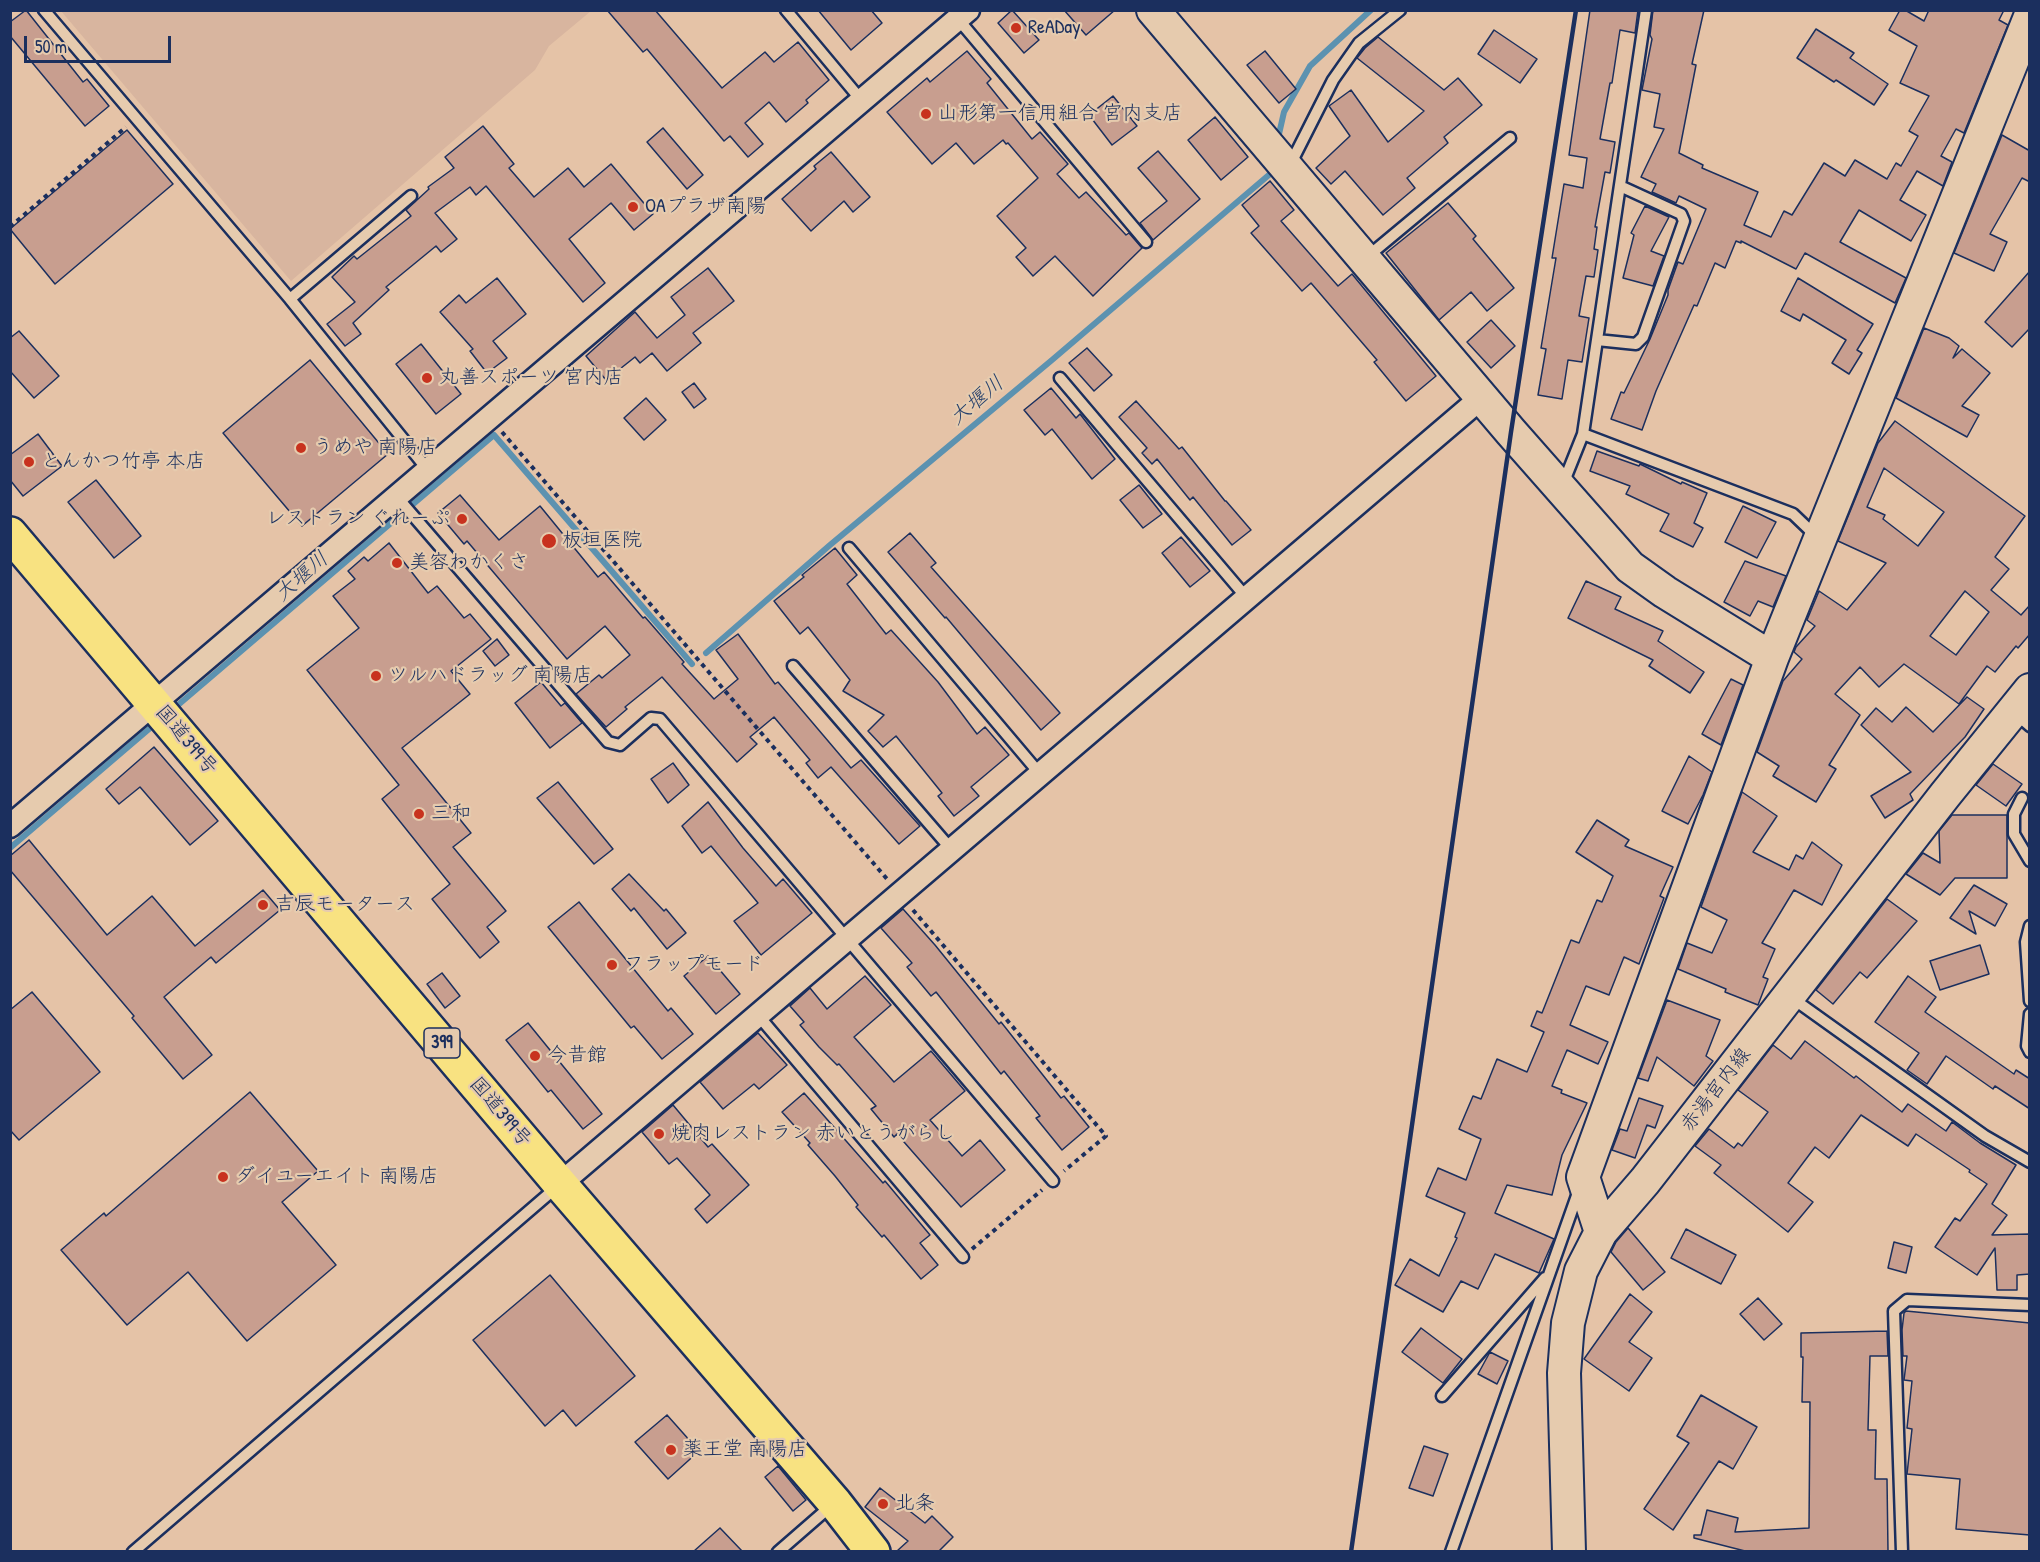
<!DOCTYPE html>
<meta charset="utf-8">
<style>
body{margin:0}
#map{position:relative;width:2040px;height:1562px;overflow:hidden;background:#e5c3a7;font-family:"Patrick Hand",sans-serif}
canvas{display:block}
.frame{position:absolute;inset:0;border:12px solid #1b2f5e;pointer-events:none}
.scale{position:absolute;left:24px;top:36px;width:147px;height:27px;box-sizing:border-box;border:3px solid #1b2f5e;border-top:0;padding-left:8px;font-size:18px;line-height:21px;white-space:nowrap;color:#1b2f5e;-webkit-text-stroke:4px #e6cbae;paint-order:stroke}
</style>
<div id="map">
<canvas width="2040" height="1562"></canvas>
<div class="frame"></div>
<div class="scale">50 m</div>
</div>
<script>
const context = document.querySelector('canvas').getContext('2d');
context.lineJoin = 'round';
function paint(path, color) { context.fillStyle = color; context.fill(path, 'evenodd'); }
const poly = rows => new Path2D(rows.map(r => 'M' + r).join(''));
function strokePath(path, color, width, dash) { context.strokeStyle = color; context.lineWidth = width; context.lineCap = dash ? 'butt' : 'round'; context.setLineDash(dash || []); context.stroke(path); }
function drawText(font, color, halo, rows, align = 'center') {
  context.font = font + ' "Patrick Hand","Klee One",sans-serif'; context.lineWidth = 4.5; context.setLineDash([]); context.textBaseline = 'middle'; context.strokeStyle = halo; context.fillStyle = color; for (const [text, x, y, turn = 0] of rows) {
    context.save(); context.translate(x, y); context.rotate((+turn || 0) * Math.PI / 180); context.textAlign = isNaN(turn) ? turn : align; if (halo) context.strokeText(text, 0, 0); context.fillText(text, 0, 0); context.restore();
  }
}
paint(poly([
 [61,11,591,11,549,46,535,70,291,281]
]), '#d8b59f');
strokePath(poly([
 [1279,134,1284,112,1310,66,1371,10],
 [706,653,830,545,1052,360,1270,174],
 [171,711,494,435,692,664],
 [10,848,156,723]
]), '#5c92b0', 6);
const building = poly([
 [26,10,83,82,87,79,109,106,85,126,10,36,10,22,26,10],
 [607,10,655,10,722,88,765,52,774,62,798,42,829,80,806,100,808,103,786,122,769,102,745,123,763,144,748,157,730,136,724,141,647,49,643,52,607,10],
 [818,10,871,10,882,23,851,50,818,10],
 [1012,10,1039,40,1024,53,998,23,1012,10],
 [1064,10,1115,10,1086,35,1064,10],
 [1590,10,1638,10,1635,33,1620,30,1612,83,1610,83,1600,139,1615,142,1610,173,1605,172,1595,227,1597,227,1594,249,1598,250,1594,277,1586,276,1579,316,1589,318,1582,362,1568,360,1562,399,1538,395,1546,349,1541,348,1556,258,1552,258,1564,184,1583,188,1587,158,1569,155,1590,10],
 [1653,10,1704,10,1692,64,1696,65,1679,153,1703,165,1702,168,1758,192,1744,225,1771,237,1784,211,1792,215,1824,163,1845,176,1855,160,1887,179,1896,163,1901,166,1918,136,1909,131,1929,96,1900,83,1917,46,1889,30,1900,10,1905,10,1924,21,1929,10,2004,10,1999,20,2008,25,1964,133,1956,129,1941,156,1952,162,1943,186,1917,171,1900,200,1926,215,1911,241,1859,210,1840,242,1906,278,1895,303,1805,253,1796,269,1741,241,1741,243,1736,241,1725,268,1715,263,1697,306,1694,305,1656,391,1642,430,1611,419,1621,392,1624,393,1650,339,1668,295,1668,290,1678,262,1683,264,1706,209,1679,196,1676,203,1652,192,1656,184,1641,177,1664,129,1654,127,1660,94,1642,90,1652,39,1650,35,1653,10],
 [1816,29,1854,53,1850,58,1888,84,1874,105,1836,80,1834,82,1797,58,1816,29],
 [1494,30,1537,59,1520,83,1478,54,1494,30],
 [1378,37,1444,90,1458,78,1482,105,1444,137,1448,143,1407,178,1415,188,1383,215,1345,171,1331,184,1316,168,1350,136,1329,106,1351,90,1388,142,1424,111,1357,58,1365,48,1378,37],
 [967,51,991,79,987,83,1032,139,1040,132,1068,164,1057,174,1079,198,1086,192,1126,235,1129,233,1142,248,1093,296,1055,256,1033,276,1016,257,1026,248,997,216,1038,178,1008,143,1006,144,1003,140,974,164,956,143,932,164,887,112,927,78,930,82,967,51],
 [1265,51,1296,89,1279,103,1247,65,1265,51],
 [1113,96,1137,126,1112,145,1089,115,1113,96],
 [1215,117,1248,157,1221,180,1188,140,1215,117],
 [483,126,514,164,509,168,534,197,568,168,584,187,611,164,653,214,634,230,611,203,569,239,605,283,583,302,486,186,476,195,470,187,435,213,457,239,441,252,436,246,386,287,389,290,353,323,361,334,345,346,327,324,355,302,332,277,354,256,357,259,411,216,406,210,429,189,428,187,454,168,445,157,483,126],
 [663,128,703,175,687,189,647,142,663,128],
 [127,130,173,184,55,284,10,229,127,130],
 [2002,135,2030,151,2030,182,2022,178,1990,234,2007,242,1994,271,1954,253,2002,135],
 [1158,151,1200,199,1153,240,1140,223,1167,201,1138,168,1158,151],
 [831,152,870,197,853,212,844,201,811,231,782,199,816,169,814,166,831,152],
 [1270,181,1294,210,1281,221,1338,286,1352,274,1436,376,1406,401,1374,362,1377,360,1311,283,1302,291,1251,233,1259,226,1242,205,1270,181],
 [1448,203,1476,236,1473,239,1514,288,1487,311,1471,292,1439,320,1386,253,1448,203],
 [1645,206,1669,217,1651,251,1664,256,1653,286,1623,278,1634,235,1631,233,1645,206],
 [708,268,734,301,693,333,701,343,667,371,652,353,640,363,635,357,606,380,586,356,635,312,657,338,685,315,671,297,708,268],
 [2030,271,2030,328,2012,347,1985,322,2030,271],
 [497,278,526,314,493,341,507,358,487,373,470,351,473,349,440,312,459,295,466,303,497,278],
 [1798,278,1873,324,1857,350,1862,353,1849,374,1832,363,1846,340,1803,314,1800,321,1781,311,1798,278],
 [1491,320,1515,346,1491,368,1467,342,1491,320],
 [1924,328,1949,338,1959,346,1953,358,1962,349,1990,373,1962,406,1979,415,1967,437,1896,398,1924,328],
 [19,331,59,376,34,398,10,371,10,338,19,331],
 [421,344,461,394,436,414,396,364,421,344],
 [1087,348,1112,375,1094,391,1069,363,1087,348],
 [310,360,388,454,302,526,223,433,310,360],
 [694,383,706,399,694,408,682,392,694,383],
 [1051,388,1076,418,1080,414,1115,459,1092,479,1052,429,1045,435,1024,410,1051,388],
 [646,398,666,420,644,440,624,418,646,398],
 [1136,401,1179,449,1182,447,1225,501,1226,501,1251,530,1232,545,1193,497,1190,500,1157,459,1152,464,1142,453,1147,448,1119,417,1136,401],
 [1895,421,2025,516,1995,557,2009,569,1991,590,2021,615,2030,605,2030,634,2018,648,2016,646,1995,672,1987,666,1959,704,1904,664,1879,687,1860,667,1835,694,1860,715,1829,765,1836,769,1816,802,1773,776,1779,766,1757,752,1783,681,1802,659,1794,652,1796,647,1815,626,1807,620,1819,591,1847,610,1886,563,1838,541,1878,443,1895,421],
 [1884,468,1944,512,1918,546,1883,519,1885,515,1867,507,1884,468],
 [1965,591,1989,612,1956,655,1930,636,1965,591],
 [38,434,62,466,23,496,10,480,10,455,38,434],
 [1597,451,1639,466,1640,464,1681,484,1682,482,1707,493,1694,523,1703,528,1693,547,1660,531,1669,514,1626,494,1630,486,1590,471,1597,451],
 [96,480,141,536,114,558,68,502,96,480],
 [1139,485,1162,514,1143,528,1120,500,1139,485],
 [460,495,499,540,540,506,598,577,604,572,643,618,645,617,684,662,682,664,714,699,738,679,716,650,738,634,775,684,778,682,851,768,861,760,920,826,899,844,831,767,818,778,806,763,810,760,774,717,750,737,757,744,737,762,662,677,625,707,627,709,606,727,576,694,599,675,602,678,630,655,605,626,567,659,467,541,464,544,438,513,460,495],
 [1743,506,1776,522,1757,558,1725,542,1743,506],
 [910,533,936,563,931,567,1060,713,1041,730,946,617,945,618,888,552,910,533],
 [1181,537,1210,571,1190,587,1162,553,1181,537],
 [389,543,428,593,437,586,464,618,470,614,491,639,451,671,470,694,402,748,471,833,453,847,506,911,487,927,499,942,480,958,432,899,450,884,382,799,399,785,307,670,359,628,333,596,355,579,348,571,364,557,368,561,389,543],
 [835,548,857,575,847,584,886,634,891,630,938,682,977,734,985,727,1009,755,971,787,979,796,954,816,938,796,942,793,896,736,883,747,868,731,884,715,843,691,850,680,808,627,800,634,774,601,804,577,802,575,835,548],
 [1745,561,1786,576,1773,607,1758,601,1750,616,1724,602,1745,561],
 [1586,581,1621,597,1615,609,1663,631,1658,641,1704,672,1690,693,1649,666,1653,660,1568,618,1586,581],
 [497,639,509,655,495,666,483,651,497,639],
 [1731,679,1743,685,1721,745,1702,734,1731,679],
 [541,682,561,706,565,703,582,723,550,748,515,703,541,682],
 [1967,697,1984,709,1965,737,1910,794,1913,800,1885,818,1871,796,1911,772,1861,725,1876,708,1892,722,1906,707,1933,732,1967,697],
 [154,747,218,821,190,845,140,787,119,804,106,789,154,747],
 [1689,756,1712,772,1703,795,1688,824,1662,811,1689,756],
 [673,763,689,785,668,803,651,779,673,763],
 [1993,764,2022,784,2006,806,1976,785,1993,764],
 [558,782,613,849,594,864,537,798,558,782],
 [1742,792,1777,816,1753,852,1789,870,1796,855,1803,859,1812,842,1842,865,1822,905,1794,890,1762,943,1775,949,1763,977,1768,979,1758,1005,1725,992,1726,989,1678,969,1687,943,1712,953,1727,920,1701,907,1742,792],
 [708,802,743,848,776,886,783,879,812,913,761,955,734,921,758,903,711,846,702,853,682,826,708,802],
 [1952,815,2007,815,2007,878,1955,878,1940,895,1906,874,1923,853,1940,863,1939,831,1952,815],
 [1597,820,1629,840,1625,846,1673,867,1660,896,1664,898,1639,964,1624,957,1609,995,1586,986,1570,1025,1608,1042,1598,1064,1567,1050,1552,1086,1562,1090,1561,1093,1587,1103,1562,1155,1552,1195,1507,1185,1495,1213,1554,1239,1539,1273,1495,1254,1478,1289,1461,1281,1443,1312,1395,1285,1410,1259,1439,1276,1457,1238,1455,1237,1465,1213,1426,1196,1438,1168,1466,1180,1481,1139,1459,1129,1473,1096,1481,1099,1497,1059,1527,1072,1544,1032,1531,1026,1537,1011,1542,1013,1571,940,1579,943,1597,900,1602,902,1613,876,1576,852,1597,820],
 [29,840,107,935,152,896,195,946,263,890,280,910,216,963,211,957,164,997,212,1055,183,1079,132,1018,134,1016,10,870,10,856,29,840],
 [629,874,664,911,666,909,686,933,667,949,634,908,631,911,612,889,629,874],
 [1974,885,2007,904,1995,926,1969,911,1976,934,1950,918,1974,885],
 [1887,899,1917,921,1867,978,1860,972,1833,1004,1816,990,1887,899],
 [579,902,668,1011,671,1008,693,1034,662,1059,634,1026,631,1028,548,927,579,902],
 [903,909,935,945,999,1024,1001,1022,1061,1098,1064,1096,1089,1127,1062,1150,1036,1118,1040,1116,1004,1071,1001,1074,936,992,931,996,907,967,912,963,881,928,903,909],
 [1980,945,1989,974,1940,990,1930,961,1980,945],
 [708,956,740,994,716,1014,684,976,708,956],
 [442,973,460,996,445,1008,427,984,442,973],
 [865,976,891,1005,854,1037,894,1082,931,1051,965,1091,930,1120,962,1156,980,1140,1005,1170,961,1207,897,1134,894,1137,871,1109,876,1106,839,1064,837,1065,819,1047,800,1025,804,1022,790,1006,810,988,827,1009,865,976],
 [1908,976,1936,997,1925,1012,2014,1074,2016,1070,2030,1079,2030,1109,1995,1086,1993,1089,1946,1056,1927,1084,1907,1070,1919,1053,1875,1022,1908,976],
 [32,992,100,1072,19,1140,10,1130,10,1010,32,992],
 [1667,1000,1720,1020,1706,1056,1713,1061,1694,1086,1657,1057,1648,1081,1638,1078,1667,1000],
 [528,1023,602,1114,583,1129,551,1090,548,1092,506,1040,528,1023],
 [758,1033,787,1065,759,1089,754,1084,723,1109,700,1082,758,1033],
 [1805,1041,1854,1078,1856,1076,1902,1112,1908,1104,1946,1131,1952,1122,1980,1143,2016,1165,1992,1204,2007,1215,1992,1235,2030,1234,2030,1274,2017,1275,2017,1290,1997,1290,1995,1248,1977,1275,1935,1247,1955,1218,1960,1221,1987,1184,1969,1172,1970,1170,1916,1134,1908,1146,1861,1115,1829,1158,1815,1147,1788,1183,1813,1202,1788,1232,1714,1173,1721,1165,1695,1146,1709,1129,1734,1148,1738,1143,1742,1146,1768,1112,1738,1090,1773,1045,1791,1059,1805,1041],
 [250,1092,318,1171,282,1202,336,1265,247,1341,188,1272,127,1325,61,1250,104,1213,106,1216,250,1092],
 [804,1093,883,1183,885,1181,930,1235,920,1243,938,1265,921,1279,884,1235,882,1237,856,1207,858,1205,835,1176,808,1145,810,1143,782,1112,804,1093],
 [1639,1098,1663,1106,1655,1128,1647,1125,1635,1158,1612,1150,1620,1129,1627,1131,1639,1098],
 [673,1105,708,1147,712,1144,749,1185,707,1223,695,1209,710,1195,677,1158,669,1164,642,1132,673,1105],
 [1628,1228,1665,1272,1643,1290,1611,1252,1616,1242,1628,1228],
 [1686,1229,1736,1255,1721,1284,1671,1258,1686,1229],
 [1894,1242,1912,1247,1906,1273,1888,1268,1894,1242],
 [550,1275,635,1376,576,1426,563,1410,545,1426,473,1340,550,1275],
 [1630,1294,1652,1312,1629,1342,1652,1358,1629,1391,1584,1359,1630,1294],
 [1758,1298,1782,1324,1764,1340,1740,1314,1758,1298],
 [1906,1311,2030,1323,2030,1535,1956,1529,1960,1479,1907,1474,1912,1429,1907,1428,1912,1381,1904,1380,1907,1356,1903,1356,1902,1330,1904,1313,1906,1311],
 [1421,1328,1462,1359,1443,1383,1402,1352,1421,1328],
 [1887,1331,1888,1356,1870,1356,1868,1430,1876,1430,1875,1479,1887,1479,1888,1551,1745,1551,1694,1538,1694,1535,1701,1535,1707,1510,1738,1518,1735,1532,1809,1528,1810,1402,1802,1402,1803,1357,1801,1357,1801,1333,1887,1331],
 [1490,1352,1508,1361,1497,1384,1478,1374,1490,1352],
 [1701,1395,1757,1427,1733,1469,1719,1461,1673,1530,1644,1509,1689,1443,1677,1436,1701,1395],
 [667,1415,699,1451,668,1479,635,1442,667,1415],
 [1424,1446,1448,1454,1433,1496,1409,1488,1424,1446],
 [778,1466,806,1500,793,1511,765,1477,778,1466],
 [880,1488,925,1523,932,1516,953,1537,939,1551,897,1551,908,1541,865,1507,880,1488],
 [720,1528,742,1551,694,1551,720,1528]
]);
paint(building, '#c89e8f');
strokePath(building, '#1b2f5e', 1.5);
const lane = poly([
 [44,10,290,299,428,470],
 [786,10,862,101],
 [958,19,1146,242],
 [1290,165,1333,80,1359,43,1400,10],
 [1367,257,1510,138],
 [290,299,411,196],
 [1597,340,1636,344,1643,337,1684,221,1681,214,1620,186],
 [1060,378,1246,597],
 [1583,434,1793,514,1817,537],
 [1563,484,1583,434,1646,10],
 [397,497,608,742,620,745,651,718,660,719,1053,1181],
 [849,548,1040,774],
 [793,666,951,849],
 [2015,713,2030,726],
 [2022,798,2014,814,2014,834,2030,861],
 [2030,926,2026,942,2030,1001],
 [1792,998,1985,1136,2030,1162],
 [757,1014,963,1257],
 [2030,1014,2027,1046,2030,1052],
 [1442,1396,1545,1278],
 [133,1552,558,1186],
 [778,1552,832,1505],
 [1451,1552,1579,1190],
 [1902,1552,1894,1311,1907,1300,2030,1305]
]);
const street = poly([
 [10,826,968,10],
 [560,1184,1481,398]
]);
const secondary = poly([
 [1153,10,1511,432,1630,567,1665,592,1772,658],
 [1601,1232,1583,1177,1772,658,2030,17],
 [1569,1552,1564,1373,1568,1323,1581,1271,1601,1232,1645,1181,1945,795,2030,690]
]);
const highway = poly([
 [10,534,560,1184,835,1503,873,1552]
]);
strokePath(lane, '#1b2f5e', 15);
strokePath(street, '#1b2f5e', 27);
strokePath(secondary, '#1b2f5e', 36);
strokePath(highway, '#1b2f5e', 38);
strokePath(poly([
 [10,227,126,127],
 [502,432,887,879],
 [913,910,1106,1136,1064,1171],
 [972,1249,1042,1190]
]), '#1b2f5e', 4, [4.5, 4.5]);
strokePath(lane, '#e6cbae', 10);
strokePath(street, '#e6cbae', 22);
strokePath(secondary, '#e6cbae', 32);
strokePath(highway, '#f8e281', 33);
strokePath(poly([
 [1351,1552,1511,432,1576,10]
]), '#1b2f5e', 4.5);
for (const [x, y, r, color] of [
 [1016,28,6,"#c8321e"],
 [926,114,6,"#c8321e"],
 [633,207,6,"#c8321e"],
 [427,378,6,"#c8321e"],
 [301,448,6,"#c8321e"],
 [29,462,6,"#c8321e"],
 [462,519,6,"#c8321e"],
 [549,541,8,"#c8321e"],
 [397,563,6,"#c8321e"],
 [376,676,6,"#c8321e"],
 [419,814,6,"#c8321e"],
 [263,905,6,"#c8321e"],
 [612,965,6,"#c8321e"],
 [535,1056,6,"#c8321e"],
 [659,1134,6,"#c8321e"],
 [223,1177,6,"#c8321e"],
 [671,1450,6,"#c8321e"],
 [883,1504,6,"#c8321e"]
]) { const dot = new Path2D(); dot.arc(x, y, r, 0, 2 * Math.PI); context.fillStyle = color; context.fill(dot); strokePath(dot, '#e6cbae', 2); }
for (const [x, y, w] of [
 [442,1043,36]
]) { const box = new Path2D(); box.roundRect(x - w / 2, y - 15, w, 30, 4.5); context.fillStyle = '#e6cbae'; context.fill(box); strokePath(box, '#1b2f5e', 1.5); }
drawText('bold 18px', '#1b2f5e', null, [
 ["399",442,1043]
]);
drawText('20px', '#1b2f5e', '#e6cbae', [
 ["ReADay",1028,28],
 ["山形第一信用組合 宮内支店",938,114],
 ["OAプラザ南陽",645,207],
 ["丸善スポーツ 宮内店",439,378],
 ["うめや 南陽店",313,448],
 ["とんかつ竹亭 本店",41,462],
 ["レストラン ぐれーぷ",450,519,"right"],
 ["板垣医院",562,541],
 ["美容わかくさ",409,563],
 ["ツルハドラッグ 南陽店",388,676],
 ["三和",431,814],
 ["吉辰モータース",275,905],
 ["フラップモード",624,965],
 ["今昔館",547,1056],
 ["焼肉レストラン 赤いとうがらし",671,1134],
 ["ダイユーエイト 南陽店",235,1177],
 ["薬王堂 南陽店",683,1450],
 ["北条",895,1504]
], 'left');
drawText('20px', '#1b2f5e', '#e6cbae', [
 ["国道399号",186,740,50],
 ["赤湯宮内線",1716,1090,-52],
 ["国道399号",500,1112,50]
]);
drawText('italic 21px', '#26406c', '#e6cbae', [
 ["大堰川",977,401,-40],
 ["大堰川",302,577,-41]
]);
</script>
